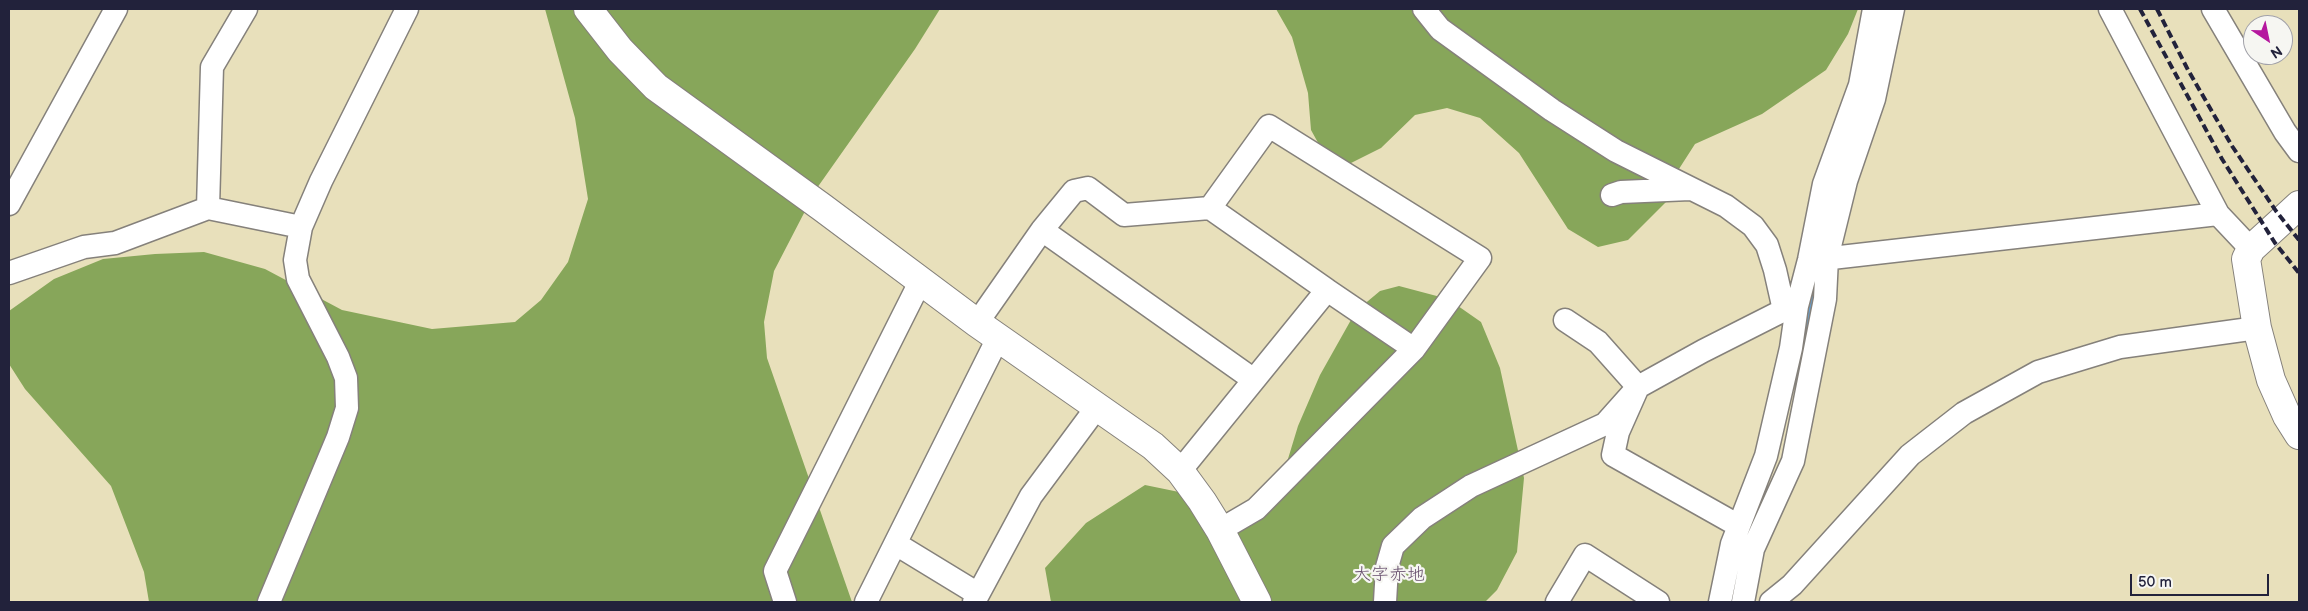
<!DOCTYPE html>
<meta charset="utf-8">
<style>
body{margin:0}
#map{position:relative;width:2308px;height:611px;overflow:hidden;background:#e8e0bb;font-family:"Balsamiq Sans",sans-serif}
canvas{display:block}
.frame{position:absolute;inset:0;border:10px solid #22223b;pointer-events:none}
.north{position:absolute;left:2243px;top:15px;width:50px;height:50px;box-sizing:border-box;background:#f6f6f2;border:1px solid #a1a1a9;border-radius:50%;rotate:146deg;font-size:14px;font-weight:700;line-height:20px;text-align:center;color:#22223b}
.north::after{content:'';display:block;margin:auto;width:18px;height:22px;background:#b5179e;clip-path:polygon(50% 0,100% 100%,50% 72%,0 100%)}
.scale{position:absolute;left:2130px;top:574px;width:139px;height:22px;box-sizing:border-box;border:2px solid #22223b;border-top:0;padding-left:6px;font-size:15px;line-height:18px;white-space:nowrap;color:#22223b;-webkit-text-stroke:4px #f6f6f2;paint-order:stroke}
</style>
<div id="map">
<canvas width="2308" height="611"></canvas>
<div class="frame"></div>
<div class="north">N</div>
<div class="scale">50 m</div>
</div>
<script>
const context = document.querySelector('canvas').getContext('2d');
context.lineJoin = 'round';
function paint(path, color) { context.fillStyle = color; context.fill(path, 'evenodd'); }
const poly = rows => new Path2D(rows.map(r => 'M' + r).join(''));
function strokePath(path, color, width, dash) { context.strokeStyle = color; context.lineWidth = width; context.lineCap = dash ? 'butt' : 'round'; context.setLineDash(dash || []); context.stroke(path); }
function drawText(font, color, halo, rows, align = 'center') {
  context.font = font + ' "Balsamiq Sans","Klee One",sans-serif'; context.lineWidth = 4.5; context.setLineDash([]); context.textBaseline = 'middle'; context.strokeStyle = halo; context.fillStyle = color; for (const [text, x, y, turn = 0] of rows) {
    context.save(); context.translate(x, y); context.rotate((+turn || 0) * Math.PI / 180); context.textAlign = isNaN(turn) ? turn : align; if (halo) context.strokeText(text, 0, 0); context.fillText(text, 0, 0); context.restore();
  }
}
paint(poly([
 [545,9,940,9,915,49,817,188,774,271,764,322,767,358,852,602,149,602,144,572,111,486,25,389,9,364,9,311,54,279,103,259,155,254,204,252,265,269,342,310,432,329,515,322,541,300,568,262,588,199,575,118],
 [1276,9,1858,9,1848,34,1826,70,1762,114,1695,144,1677,172,1670,198,1628,240,1598,247,1568,229,1519,153,1480,118,1447,108,1415,115,1381,148,1349,164,1327,159,1311,130,1308,93,1292,37],
 [1399,286,1448,299,1481,322,1500,368,1524,478,1517,552,1497,590,1485,602,1051,602,1045,568,1086,523,1145,485,1179,492,1213,510,1241,518,1284,472,1298,426,1320,375,1356,311,1380,291]
]), '#87a65a');
strokePath(poly([
 [1797,382,1814,283]
]), '#63a1d5', 5.5);
const minor = poly([
 [1424,9,1440,29,1552,110,1616,151,1726,206,1753,226,1767,245,1775,270,1784,310],
 [2110,9,2218,214,2251,249],
 [2213,9,2285,132,2299,151],
 [1612,195,1621,192,1690,189],
 [9,204,116,9],
 [208,208,212,67,246,9],
 [1210,208,1269,126,1480,258,1414,349,1256,509,1220,530],
 [1042,230,1254,380],
 [1814,260,2218,214],
 [9,273,84,247,115,243,208,208,301,227],
 [1327,290,1414,349],
 [1565,320,1598,342,1638,387,1618,432,1613,455,1739,526],
 [977,323,1042,230,1074,191,1088,188,1124,215,1210,208,1327,290,1180,471],
 [896,544,978,594],
 [269,602,338,437,347,408,346,378,338,357,298,279,295,260,301,227,321,181,407,9],
 [785,602,775,571,921,280],
 [866,602,998,338],
 [974,602,1031,496,1097,407],
 [1385,602,1387,567,1393,546,1422,518,1471,486,1605,424,1638,387,1703,351,1784,310,1797,306],
 [1557,602,1585,555,1658,602],
 [1720,602,1732,544,1766,456,1791,348,1797,306,1809,260,1824,184,1860,85,1874,9],
 [1743,602,1753,549,1793,461,1825,299,1827,258,1846,181,1874,99,1893,9],
 [1771,602,1792,585,1910,455,1964,413,2038,372,2120,347,2257,328]
]);
const tertiary = poly([
 [588,9,620,50,656,87,823,208,977,323,1153,446,1180,471,1202,501,1220,530,1257,602],
 [2299,205,2251,249,2246,259,2257,328,2271,380,2287,416,2299,435]
]);
strokePath(minor, '#85817b', 25);
strokePath(tertiary, '#85817b', 30);
strokePath(minor, '#fff', 22);
strokePath(tertiary, '#fff', 28);
strokePath(poly([
 [2140,9,2222,159,2275,243,2299,273],
 [2157,9,2188,70,2232,146,2276,211,2299,240]
]), '#22223b', 4, [8, 4]);
drawText('18px', '#68506e', '#f6f6f2', [
 ["大字赤地",1389,575]
]);
</script>
